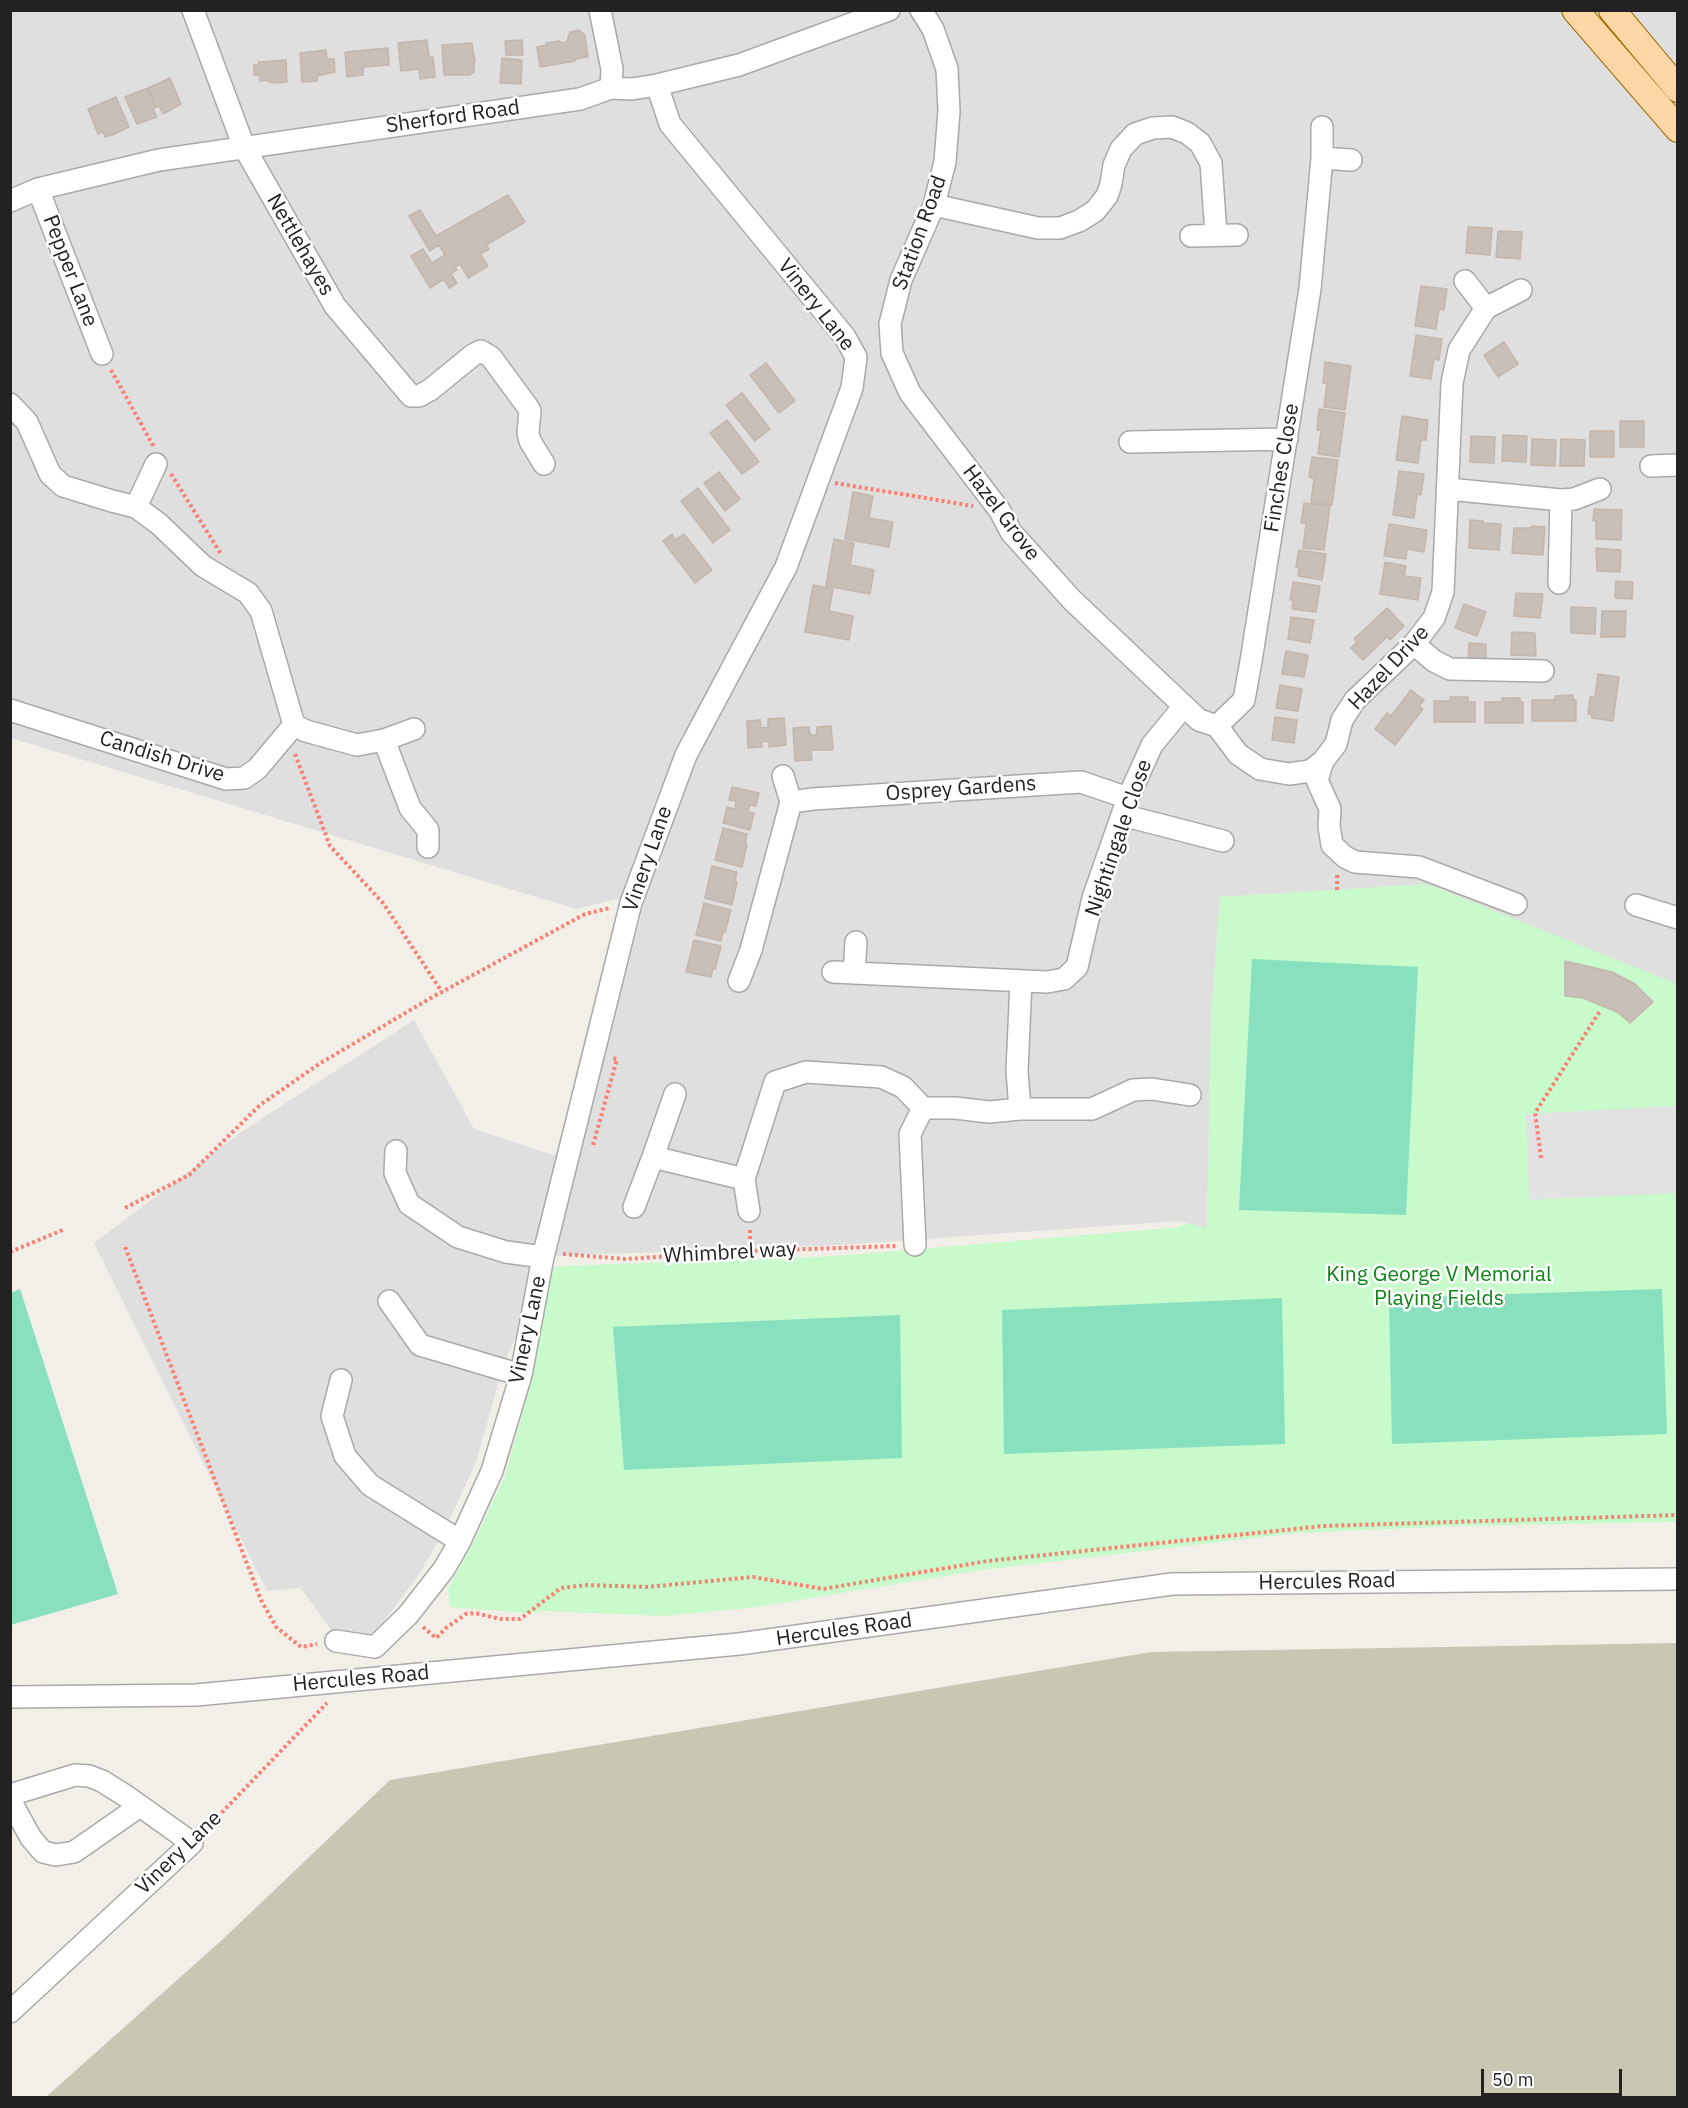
<!DOCTYPE html>
<style>
body{margin:0}
#map{position:relative;width:1688px;height:2108px;overflow:hidden;background:#f2efe9;font-family:"IBM Plex Sans",sans-serif}
canvas{display:block}
.frame{position:absolute;inset:0;border:12px solid #222;pointer-events:none}
.scale{position:absolute;left:1481px;top:2069px;width:141px;height:27px;box-sizing:border-box;border:3px solid #222;border-top:0;padding-left:8px;font-size:18px;line-height:21px;white-space:nowrap;color:#222;-webkit-text-stroke:4px #fff;paint-order:stroke}
</style>
<div id="map">
<canvas width="1688" height="2108"></canvas>
<div class="frame"></div>
<div class="scale">50 m</div>
</div>
<script>
const context = document.querySelector('canvas').getContext('2d');
context.lineJoin = 'round';
function paint(path, color) { context.fillStyle = color; context.fill(path, 'evenodd'); }
const poly = rows => new Path2D(rows.map(r => 'M' + r).join(''));
function strokePath(path, color, width, dash) { context.strokeStyle = color; context.lineWidth = width; context.lineCap = dash ? 'butt' : 'round'; context.setLineDash(dash || []); context.stroke(path); }
function drawText(font, color, halo, rows, align = 'center') {
  context.font = font + ' "IBM Plex Sans",sans-serif'; context.lineWidth = 5; context.setLineDash([]); context.textBaseline = 'middle'; context.strokeStyle = halo; context.fillStyle = color; for (const [text, x, y, turn = 0] of rows) {
    context.save(); context.translate(x, y); context.rotate((+turn || 0) * Math.PI / 180); context.textAlign = isNaN(turn) ? turn : align; if (halo) context.strokeText(text, 0, 0); context.fillText(text, 0, 0); context.restore();
  }
}
paint(poly([
 [10,11,1677,11,1677,984,1316,892,1220,897,1211,1017,1207,1228,1179,1221,839,1245,557,1256,537,1253,528,1309,504,1363,476,1462,445,1530,418,1576,375,1633,337,1638,301,1588,267,1591,94,1243,244,1130,414,1020,474,1129,577,1163,647,892,576,909,11,738]
]), '#e0dfdf');
paint(poly([
 [1677,1643,1677,2097,46,2097,222,1940,390,1780,1151,1652]
]), '#c7c7b4');
paint(poly([
 [1427,884,1677,984,1677,1522,1459,1526,1297,1533,982,1570,757,1607,665,1616,544,1611,527,1613,450,1607,448,1589,476,1538,505,1476,531,1383,548,1271,558,1266,837,1256,1179,1227,1187,1223,1207,1228,1211,1017,1220,897]
]), '#c8facc');
paint(poly([
 [1252,959,1418,967,1406,1215,1239,1210],
 [20,1289,118,1594,11,1625,10,1293],
 [1662,1289,1667,1434,1392,1444,1389,1298],
 [1282,1298,1285,1444,1004,1454,1002,1310],
 [900,1315,902,1458,624,1470,613,1327]
]), '#88e0be');
paint(poly([
 [1677,1106,1677,1193,1529,1200,1526,1114]
]), '#e2e2e2');
const building = poly([
 [579,30,585,35,588,57,575,59,575,61,540,67,537,47,547,45,546,43,560,41,561,43,567,42,570,32,579,30],
 [427,40,429,57,433,57,435,77,420,79,419,69,401,71,398,43,427,40],
 [522,40,523,55,506,55,505,41,522,40],
 [472,43,475,62,474,62,474,72,470,75,444,75,442,45,472,43],
 [388,48,389,65,363,67,363,75,347,77,345,52,388,48],
 [326,50,327,59,334,59,335,72,317,76,317,81,302,82,300,53,326,50],
 [502,58,522,60,521,84,500,83,502,58],
 [286,60,287,82,275,83,269,82,269,80,260,81,259,75,254,75,254,65,258,65,259,62,286,60],
 [170,78,181,104,163,114,159,106,156,107,148,88,170,78],
 [148,88,156,107,153,109,157,117,137,124,125,97,148,88],
 [116,97,129,127,112,135,105,137,103,131,98,134,88,109,116,97],
 [508,195,525,222,486,245,489,249,480,254,488,266,468,278,460,264,455,267,457,270,451,274,457,283,449,288,444,279,430,288,411,256,423,249,432,263,445,255,439,245,430,251,409,216,420,210,436,236,508,195],
 [1468,227,1492,228,1490,255,1466,253,1468,227],
 [1498,231,1522,232,1520,259,1496,257,1498,231],
 [1421,286,1447,289,1444,310,1439,309,1436,329,1415,326,1421,286],
 [1416,335,1442,339,1439,360,1434,359,1431,379,1410,376,1416,335],
 [1504,342,1518,364,1498,377,1484,355,1504,342],
 [1325,362,1351,366,1345,410,1324,407,1327,383,1323,383,1325,362],
 [766,363,795,401,779,413,750,375,766,363],
 [742,393,770,429,755,441,726,405,742,393],
 [1319,409,1345,413,1339,457,1318,454,1321,430,1317,430,1319,409],
 [1402,416,1428,420,1426,440,1421,440,1418,463,1396,460,1402,416],
 [727,420,759,462,742,474,710,433,727,420],
 [1620,421,1644,421,1644,447,1620,447,1620,421],
 [1590,431,1614,431,1614,457,1590,457,1590,431],
 [1503,435,1527,436,1526,462,1502,461,1503,435],
 [1471,436,1495,437,1494,463,1470,462,1471,436],
 [1532,439,1556,440,1555,466,1531,465,1532,439],
 [1561,439,1585,440,1584,466,1560,466,1561,439],
 [1312,457,1338,460,1332,505,1311,502,1314,478,1309,477,1312,457],
 [1399,471,1424,474,1421,495,1417,494,1414,518,1393,515,1399,471],
 [719,472,740,499,725,511,704,483,719,472],
 [698,488,730,530,713,543,681,501,698,488],
 [853,492,873,496,869,518,893,522,889,547,845,539,853,492],
 [1304,503,1330,506,1324,550,1303,548,1306,523,1301,523,1304,503],
 [1594,509,1622,510,1621,540,1596,539,1596,521,1593,521,1594,509],
 [1470,520,1483,521,1483,523,1501,524,1499,550,1469,548,1470,520],
 [1389,524,1427,530,1424,552,1407,549,1406,559,1384,556,1389,524],
 [1532,526,1545,527,1543,555,1512,553,1514,528,1532,528,1532,526],
 [672,534,675,540,684,534,712,570,695,583,663,541,672,534],
 [834,539,854,543,850,565,874,570,870,594,826,586,834,539],
 [1596,548,1621,550,1620,572,1597,571,1596,548],
 [1299,550,1326,554,1322,580,1298,576,1299,568,1296,567,1299,550],
 [1385,562,1406,566,1404,576,1421,578,1418,600,1380,594,1385,562],
 [1616,581,1633,582,1632,599,1615,598,1616,581],
 [1293,582,1320,586,1316,612,1292,609,1293,600,1290,600,1293,582],
 [813,585,833,589,829,611,853,616,849,640,805,632,813,585],
 [1516,593,1543,594,1540,618,1514,616,1516,593],
 [1464,604,1486,612,1477,636,1455,628,1464,604],
 [1571,607,1596,608,1595,634,1571,633,1571,607],
 [1387,608,1404,626,1390,640,1387,637,1363,660,1351,648,1357,642,1354,639,1387,608],
 [1602,611,1626,611,1625,637,1601,637,1602,611],
 [1291,617,1314,620,1310,643,1288,639,1291,617],
 [1512,632,1535,633,1536,656,1511,655,1512,632],
 [1469,643,1486,644,1486,660,1468,660,1469,643],
 [1286,651,1308,655,1304,677,1282,674,1286,651],
 [1598,674,1619,677,1613,721,1592,718,1592,715,1588,714,1590,697,1595,697,1598,674],
 [1280,685,1302,689,1298,711,1276,708,1280,685],
 [1411,690,1424,700,1419,706,1423,709,1395,745,1375,729,1387,713,1391,716,1411,690],
 [1573,695,1573,700,1576,700,1576,721,1532,721,1532,700,1555,700,1555,696,1573,695],
 [1450,697,1468,697,1468,702,1475,702,1475,722,1434,722,1434,701,1450,701,1450,697],
 [1502,698,1520,698,1520,702,1523,702,1523,723,1485,723,1485,702,1502,702,1502,698],
 [1275,717,1297,720,1294,743,1272,740,1275,717],
 [784,718,786,745,769,747,769,741,761,742,762,747,748,748,747,721,760,720,761,728,768,727,768,719,784,718],
 [831,726,833,750,811,750,812,760,795,761,793,728,809,727,810,735,817,735,817,727,831,726],
 [732,787,759,793,756,806,750,805,748,812,754,813,750,830,723,823,727,807,735,809,736,801,729,800,732,787],
 [723,828,747,834,745,844,747,844,742,867,715,860,723,828],
 [712,866,737,872,735,881,737,882,732,905,705,898,712,866],
 [704,903,731,910,725,932,723,932,721,941,696,935,704,903],
 [694,940,721,946,715,969,713,968,711,977,686,972,694,940],
 [1565,961,1612,972,1635,984,1653,1002,1630,1023,1617,1012,1583,998,1565,996,1565,961]
]);
paint(building, '#c7bfb8');
strokePath(building, '#c4b6ab', 1.5);
const minor = poly([
 [193,10,244,147,335,306,411,396,419,396,430,390,473,355,481,351,491,357,527,406,530,411,528,433,530,441,544,464],
 [600,10,612,69,611,88],
 [921,10,933,29,947,69,949,111,945,162,934,205,901,280,890,324,892,353,910,393,1000,511,1011,532,1072,600,1184,706,1199,720,1217,726,1244,700,1251,661,1310,289,1322,158,1322,127],
 [1322,158,1351,160],
 [38,189,102,354],
 [10,201,38,189,159,160,580,99,611,88,632,89,657,85,739,65,889,10],
 [934,205,1038,228,1060,228,1079,221,1095,211,1107,196,1111,184,1114,165,1121,149,1135,134,1153,128,1172,127,1187,133,1200,143,1211,163,1216,235],
 [1191,236,1237,235],
 [1465,281,1486,308],
 [10,404,27,422,50,474,63,486,112,501,136,507,159,524,203,566,248,593,261,611,294,725],
 [1130,442,1287,439],
 [1651,466,1678,465],
 [1448,489,1561,500,1574,499,1600,489],
 [136,507,156,464],
 [1559,583,1561,500],
 [1414,644,1434,661,1450,669,1543,671],
 [10,710,226,779,244,778,257,769,294,725,306,731,357,745,384,740],
 [1217,726,1238,754,1260,769,1289,774,1310,771,1323,761,1336,744,1342,720,1355,700,1414,644,1434,618,1443,592,1452,383,1459,350,1486,308,1521,290],
 [414,729,384,740,410,808,428,830,428,847],
 [1323,761,1317,780,1330,809,1329,826,1332,845,1345,857,1355,862,1419,867,1516,904],
 [783,776,791,802],
 [1122,815,1223,841],
 [1636,905,1678,918],
 [833,972,1047,982,1064,979,1077,967,1093,898,1128,798,1152,745,1184,706],
 [854,973,856,942],
 [739,981,751,950,791,802,813,799,1081,782,1128,798],
 [675,1094,653,1157,744,1179],
 [1020,1109,1092,1109,1133,1090,1152,1089,1190,1095],
 [396,1151,395,1173,409,1204,458,1237,506,1252,543,1257],
 [634,1207,653,1157],
 [749,1211,744,1179,775,1082,806,1072,881,1077,903,1087,923,1108,955,1108,989,1112,1020,1109,1017,1071,1021,981],
 [915,1245,910,1134,923,1108],
 [389,1301,420,1345,521,1375],
 [341,1380,332,1416,345,1456,370,1485,460,1541],
 [336,1641,375,1647,408,1615,444,1569,460,1541,492,1471,521,1375,543,1257,631,903,686,755,786,567,852,388,856,357,845,337,670,124,657,85],
 [10,1697,196,1695,739,1644,1172,1584,1678,1579],
 [10,1795,75,1775,89,1776,102,1781,129,1798,192,1843,10,2012],
 [10,1800,31,1838,43,1852,56,1855,74,1852,140,1806]
]);
const major = poly([
 [1575,10,1678,129],
 [1612,10,1678,89]
]);
strokePath(minor, '#a9a9a9', 24);
strokePath(major, '#a06b00', 28);
strokePath(poly([
 [111,370,154,447],
 [171,474,221,554],
 [835,483,973,506],
 [295,754,330,846,383,903,442,992],
 [1337,890,1337,873],
 [593,1145,617,1059,612,1058],
 [1541,1158,1535,1113,1600,1011],
 [125,1208,189,1175,260,1105,319,1064,429,999,585,914,610,908],
 [750,1230,750,1251],
 [125,1247,261,1600,276,1627,301,1647,317,1644],
 [10,1252,65,1229],
 [563,1254,625,1259,750,1251,897,1246],
 [423,1627,436,1638,446,1628,466,1614,475,1613,500,1619,520,1619,561,1588,587,1585,646,1587,753,1577,823,1589,987,1561,1323,1526,1678,1515],
 [205,1830,327,1703]
]), '#fa8072', 4, [3, 3]);
strokePath(minor, '#fff', 21);
strokePath(major, '#fcd6a4', 26);
drawText('21px', '#222', '#fff', [
 ["Sherford Road",453,117,-8],
 ["Station Road",920,233,-70],
 ["Nettlehayes",300,245,60],
 ["Pepper Lane",70,271,69],
 ["Vinery Lane",816,305,52],
 ["Finches Close",1282,468,-81],
 ["Hazel Grove",1001,513,53],
 ["Hazel Drive",1389,668,-47],
 ["Candish Drive",162,757,17],
 ["Osprey Gardens",961,789,-4],
 ["Nightingale Close",1119,838,-71],
 ["Vinery Lane",648,859,-71],
 ["Whimbrel way",730,1253,-3],
 ["Vinery Lane",528,1330,-78],
 ["Hercules Road",1327,1582,-1],
 ["Hercules Road",844,1630,-8],
 ["Hercules Road",361,1679,-5],
 ["Vinery Lane",179,1853,-44]
]);
drawText('21px', '#0c8416', '#fff', [
 ["King George V Memorial",1439,1275],
 ["Playing Fields",1439,1299]
]);
</script>
